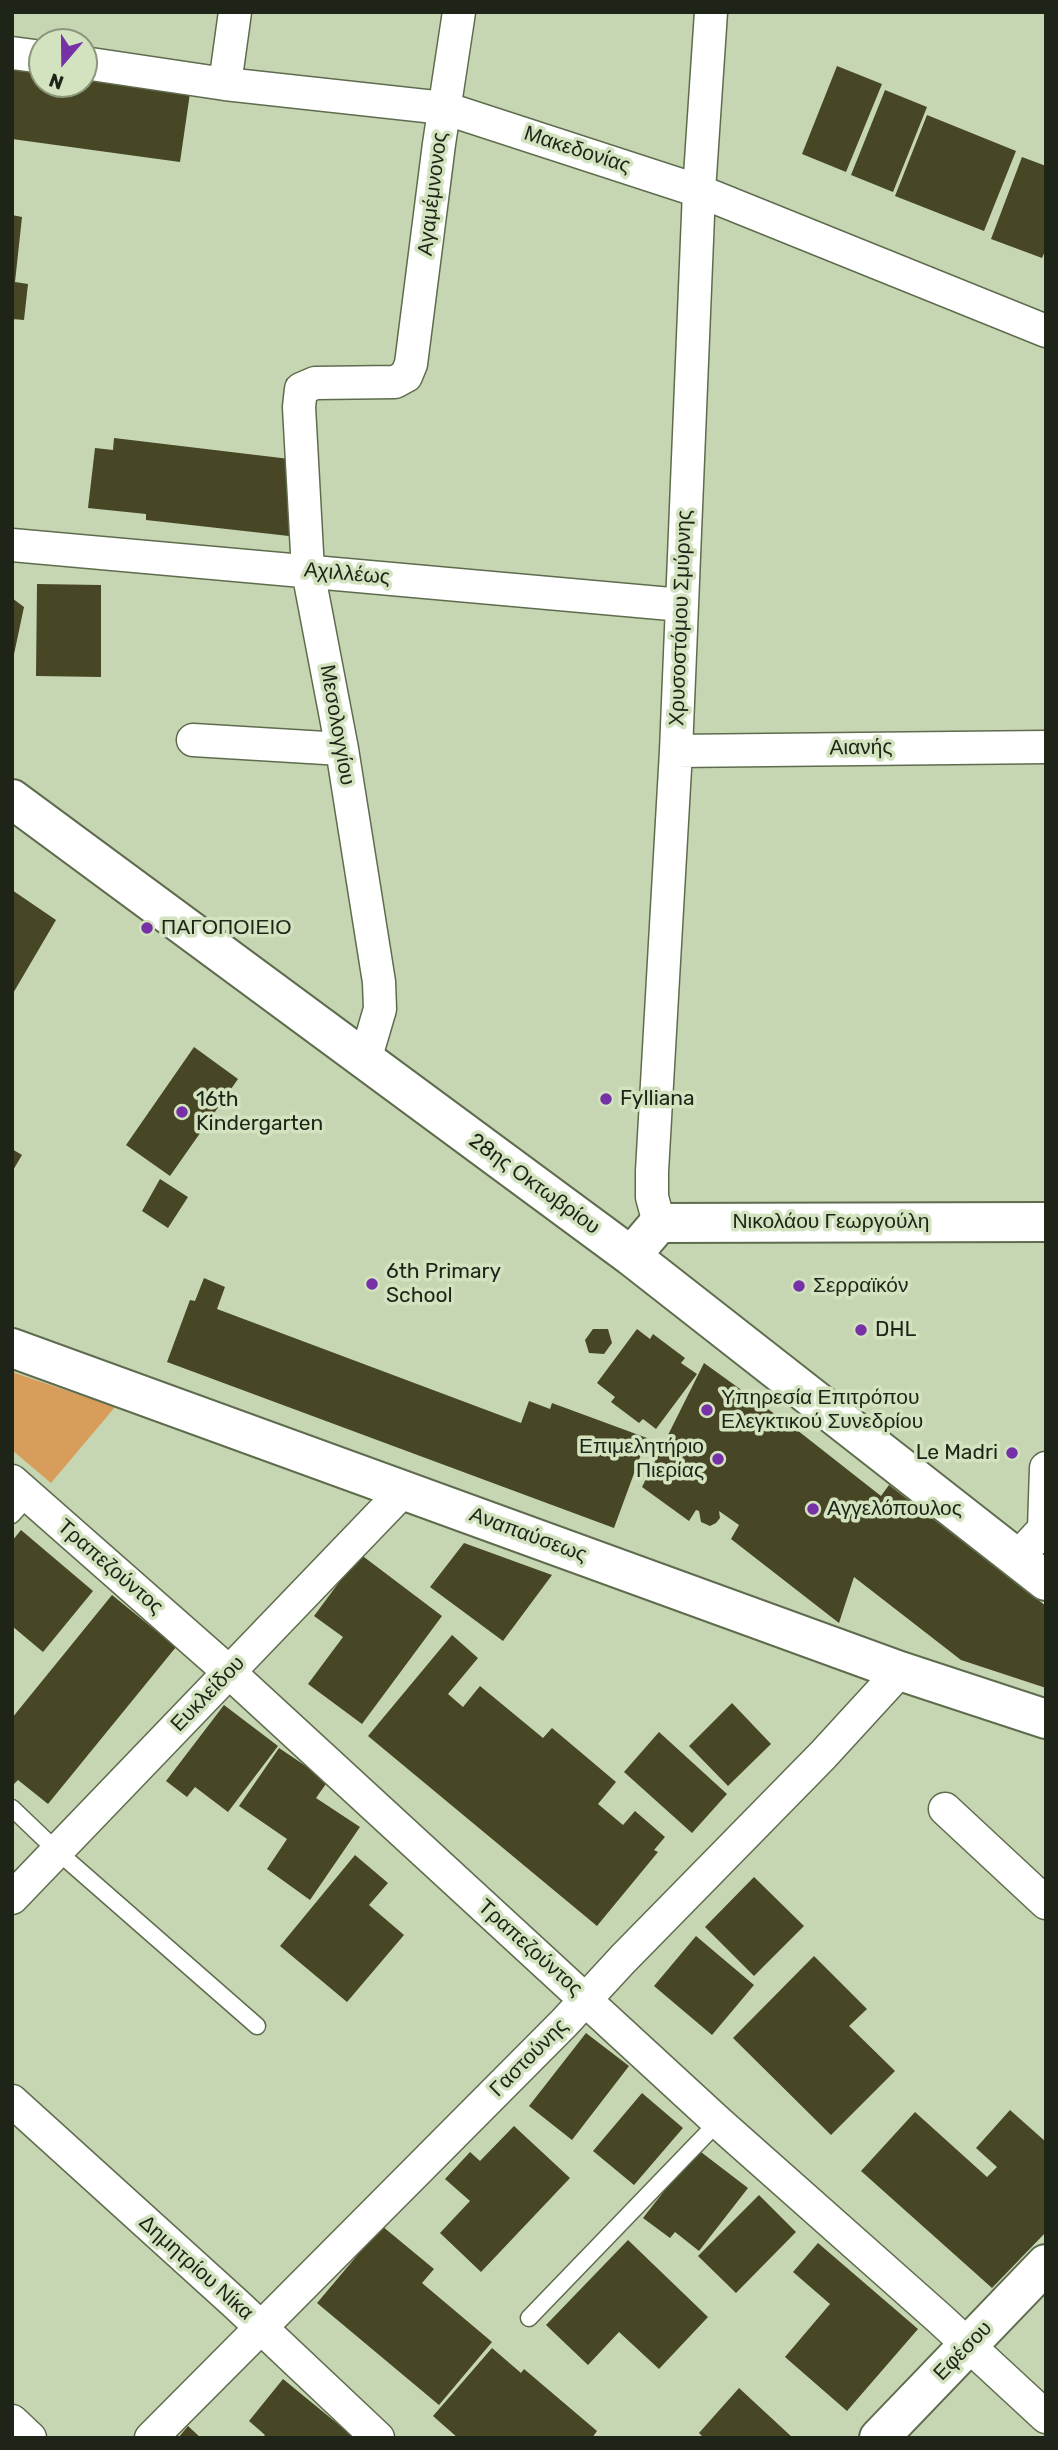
<!DOCTYPE html>
<meta charset="utf-8">
<style>
body{margin:0}
#map{position:relative;width:1058px;height:2450px;overflow:hidden;background:#c6d6b3;font-family:Rubik,sans-serif}
canvas{display:block}
.frame{position:absolute;inset:0;border:14px solid #1e2417;pointer-events:none}
.north{position:absolute;left:28px;top:28px;width:70px;height:70px;box-sizing:border-box;background:#d3e3bf;border:2px solid #8b977c;border-radius:50%;rotate:200deg;font-size:19px;font-weight:700;line-height:28px;text-align:center;color:#1e2417}
.north::after{content:'';display:block;margin:auto;width:24px;height:32px;background:#7531a5;clip-path:polygon(50% 0,100% 100%,50% 72%,0 100%)}
</style>
<div id="map">
<canvas width="1058" height="2450"></canvas>
<div class="frame"></div>
<div class="north">N</div>
</div>
<script>
const context = document.querySelector('canvas').getContext('2d');
context.lineJoin = 'round';
function paint(path, color) { context.fillStyle = color; context.fill(path, 'evenodd'); }
const poly = rows => new Path2D(rows.map(r => 'M' + r).join(''));
function strokePath(path, color, width, dash) { context.strokeStyle = color; context.lineWidth = width; context.lineCap = dash ? 'butt' : 'round'; context.setLineDash(dash || []); context.stroke(path); }
function drawText(font, color, halo, rows, align = 'center') {
  context.font = font + ' Rubik,sans-serif'; context.lineWidth = 7; context.setLineDash([]); context.textBaseline = 'middle'; context.strokeStyle = halo; context.fillStyle = color; for (const [text, x, y, turn = 0] of rows) {
    context.save(); context.translate(x, y); context.rotate((+turn || 0) * Math.PI / 180); context.textAlign = isNaN(turn) ? turn : align; if (halo) context.strokeText(text, 0, 0); context.fillText(text, 0, 0); context.restore();
  }
}
paint(poly([
 [12,1372,115,1407,51,1483,12,1450]
]), '#d89d5a');
paint(poly([
 [837,66,882,84,846,172,802,154],
 [12,69,42,73,42,84,84,84,84,79,190,93,180,162,12,139],
 [885,90,927,107,893,192,851,175],
 [927,115,1016,151,984,231,895,196],
 [1022,157,1046,166,1046,249,1042,258,991,239],
 [12,215,22,217,15,282,28,284,24,320,12,319],
 [114,438,298,460,289,536,146,520,146,514,88,508,95,448,113,450],
 [37,584,101,585,101,677,36,676],
 [12,598,24,607,13,659,12,659],
 [12,890,56,920,12,995],
 [194,1047,238,1079,170,1176,126,1145],
 [12,1149,22,1155,12,1172],
 [160,1179,188,1197,168,1228,142,1211],
 [204,1278,225,1287,217,1309,521,1423,529,1401,550,1409,552,1403,647,1438,614,1528,167,1362,190,1300,195,1301],
 [593,1329,608,1329,612,1343,604,1354,589,1353,585,1340],
 [637,1329,650,1339,653,1334,685,1358,681,1363,697,1374,656,1429,643,1419,639,1423,611,1402,615,1397,597,1383],
 [704,1363,797,1430,881,1496,889,1485,1046,1606,1046,1688,961,1660,854,1577,839,1623,731,1539,739,1525,719,1511,720,1518,716,1523,710,1526,701,1522,699,1511,696,1510,689,1521,642,1487],
 [21,1530,93,1591,43,1652,12,1626,12,1541],
 [464,1543,552,1575,503,1641,430,1587],
 [360,1554,442,1616,362,1724,308,1684,343,1637,314,1616],
 [112,1595,176,1647,48,1804,18,1780,14,1784,12,1782,12,1718],
 [452,1635,478,1658,448,1694,463,1707,480,1686,543,1738,552,1728,616,1782,598,1804,623,1825,635,1811,665,1837,654,1850,658,1852,597,1926,368,1736],
 [732,1703,771,1744,728,1786,689,1746],
 [224,1705,278,1746,228,1812,195,1787,187,1797,166,1781],
 [659,1732,727,1794,692,1833,624,1772],
 [279,1748,328,1781,316,1798,360,1827,310,1900,267,1869,287,1839,239,1806],
 [355,1855,388,1883,369,1905,404,1935,347,2002,280,1946],
 [754,1877,804,1926,754,1976,705,1927],
 [696,1936,754,1985,712,2035,654,1986],
 [814,1956,867,2009,849,2026,895,2071,831,2135,733,2038],
 [586,2033,629,2066,572,2140,529,2106],
 [642,2093,683,2128,634,2185,593,2151],
 [1010,2110,1046,2142,1046,2232,992,2288,861,2171,915,2112,987,2177,997,2167,976,2148],
 [514,2126,570,2178,481,2272,440,2233,470,2201,445,2179,470,2152,480,2161],
 [697,2149,748,2188,699,2251,675,2232,670,2238,643,2218],
 [759,2195,796,2232,736,2293,698,2256],
 [382,2226,434,2269,422,2283,492,2342,439,2405,317,2303],
 [628,2240,708,2317,659,2369,619,2332,588,2365,546,2325],
 [818,2243,918,2329,847,2411,785,2357,830,2304,793,2272],
 [492,2348,521,2373,524,2369,597,2431,592,2438,458,2438,433,2416],
 [283,2379,355,2438,262,2438,265,2435,249,2421],
 [739,2388,793,2438,704,2438,699,2433],
 [188,2426,201,2438,178,2438]
]), '#474625');
const service = poly([
 [12,1515,29,1496],
 [12,1808,57,1851,257,2026],
 [529,2318,718,2122]
]);
const minor = poly([
 [12,53,42,57],
 [84,63,225,84,444,108,699,191,1046,331],
 [225,84,235,12],
 [12,545,682,605],
 [193,740,342,749],
 [676,751,1046,747],
 [365,1060,380,1009,379,982,342,749,308,571,299,407,301,389,315,383,395,382,406,376,411,364,439,144,459,12],
 [659,1223,652,1197,652,1171,676,751,699,191,711,12],
 [12,1481,229,1672,718,2122,939,2318,1046,2417],
 [1017,1558,1044,1529,1046,1468],
 [945,1809,1046,1903],
 [12,1898,404,1490],
 [12,2101,236,2304,378,2438],
 [12,2421,30,2438],
 [151,2438,564,2023,623,1959,823,1755,900,1671]
]);
const tertiary = poly([
 [12,1348,900,1671,1046,1719],
 [879,2438,1046,2264]
]);
const secondary = poly([
 [12,799,631,1256,1046,1581],
 [631,1256,659,1223,1046,1222]
]);
strokePath(service, '#5e6c4d', 19);
strokePath(minor, '#5e6c4d', 35);
strokePath(tertiary, '#5e6c4d', 42);
strokePath(secondary, '#5e6c4d', 42);
strokePath(service, '#fff', 16);
strokePath(minor, '#fff', 32);
strokePath(tertiary, '#fff', 38);
strokePath(secondary, '#fff', 38);
for (const [x, y, r, color] of [
 [147,928,7,"#7531a5"],
 [606,1099,7,"#7531a5"],
 [182,1112,7,"#7531a5"],
 [372,1284,7,"#7531a5"],
 [799,1286,7,"#7531a5"],
 [861,1330,7,"#7531a5"],
 [707,1410,7,"#7531a5"],
 [1012,1453,7,"#7531a5"],
 [718,1459,7,"#7531a5"],
 [813,1509,7,"#7531a5"]
]) { const dot = new Path2D(); dot.arc(x, y, r, 0, 2 * Math.PI); context.fillStyle = color; context.fill(dot); strokePath(dot, '#d3e3bf', 2.5); }
drawText('21px', '#1e2417', '#d3e3bf', [
 ["Μακεδονίας",577,150,18],
 ["Αγαμέμνονος",433,194,-83],
 ["Αχιλλέως",347,574,5],
 ["Χρυσοστόμου Σμύρνης",681,618,-88],
 ["Μεσολογγίου",337,725,80],
 ["Αιανής",861,748,-1],
 ["28ης Οκτωβρίου",534,1184,36],
 ["Νικολάου Γεωργούλη",831,1222],
 ["Αναπαύσεως",528,1535,20],
 ["Τραπεζούντος",110,1567,41],
 ["Ευκλείδου",208,1694,-46],
 ["Τραπεζούντος",530,1948,42],
 ["Γαστούνης",529,2058,-45],
 ["Δημητρίου Νίκα",196,2268,42],
 ["Εφέσου",963,2351,-46]
]);
drawText('21px', '#1e2417', '#d3e3bf', [
 ["ΠΑΓΟΠΟΙΕΙΟ",161,928],
 ["Fylliana",620,1099],
 ["16th",196,1100],
 ["Kindergarten",196,1124],
 ["6th Primary",386,1272],
 ["School",386,1296],
 ["Σερραϊκόν",813,1286],
 ["DHL",875,1330],
 ["Υπηρεσία Επιτρόπου",721,1398],
 ["Ελεγκτικού Συνεδρίου",721,1422],
 ["Επιμελητήριο",704,1447,"right"],
 ["Πιερίας",704,1471,"right"],
 ["Le Madri",998,1453,"right"],
 ["Αγγελόπουλος",827,1509]
], 'left');
</script>
